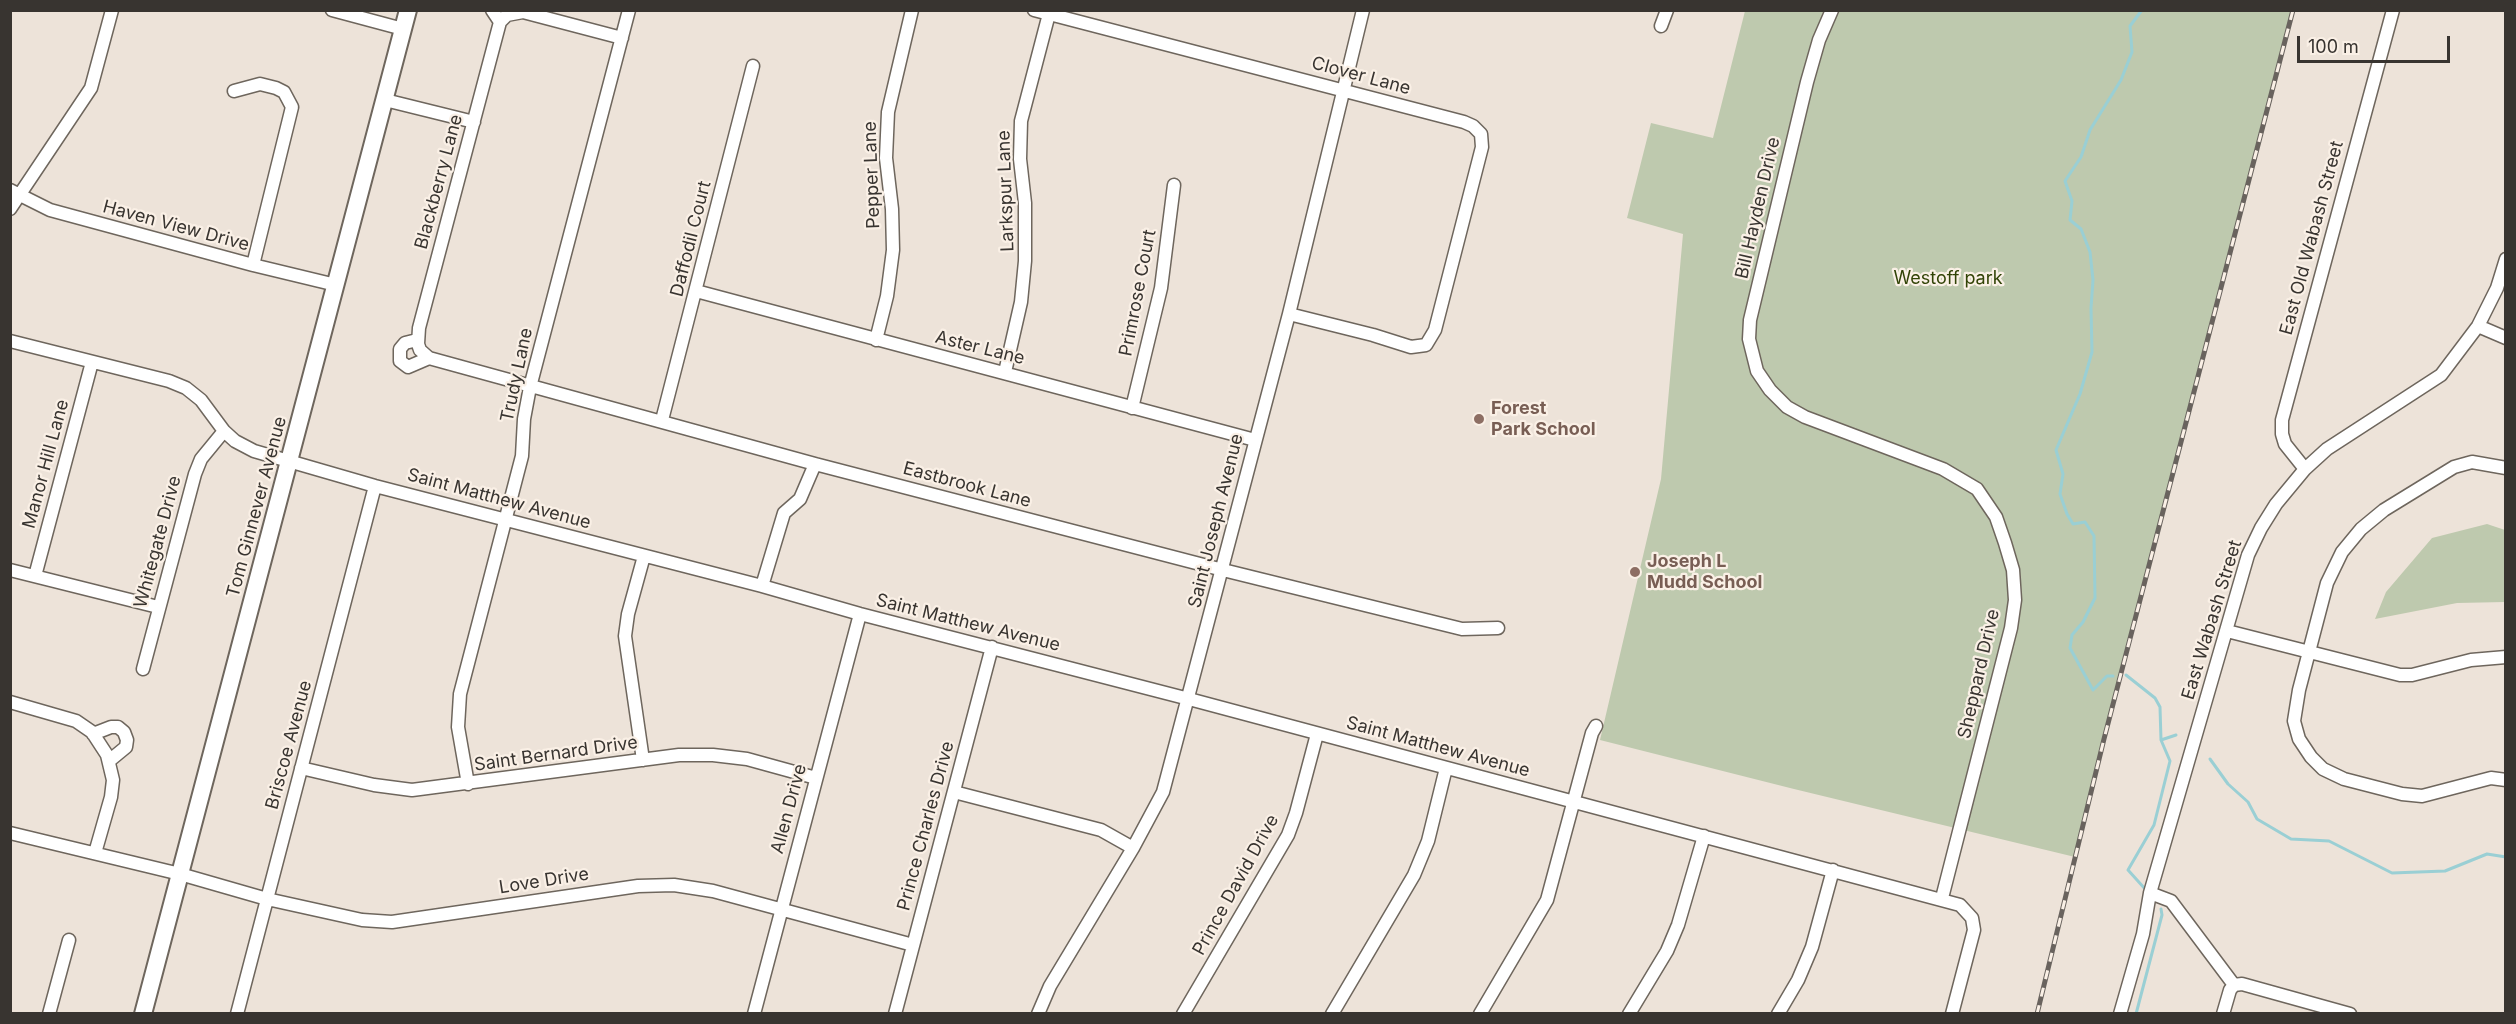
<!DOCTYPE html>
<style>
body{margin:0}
#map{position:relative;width:2516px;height:1024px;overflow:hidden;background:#ede3d9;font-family:Inter,sans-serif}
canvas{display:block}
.frame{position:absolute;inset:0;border:12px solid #383430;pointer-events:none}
.scale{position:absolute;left:2297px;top:36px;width:153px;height:27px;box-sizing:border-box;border:3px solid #383430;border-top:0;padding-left:8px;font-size:18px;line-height:21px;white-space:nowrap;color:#383430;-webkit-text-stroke:4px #faf0e6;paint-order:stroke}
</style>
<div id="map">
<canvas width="2516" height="1024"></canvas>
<div class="frame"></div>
<div class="scale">100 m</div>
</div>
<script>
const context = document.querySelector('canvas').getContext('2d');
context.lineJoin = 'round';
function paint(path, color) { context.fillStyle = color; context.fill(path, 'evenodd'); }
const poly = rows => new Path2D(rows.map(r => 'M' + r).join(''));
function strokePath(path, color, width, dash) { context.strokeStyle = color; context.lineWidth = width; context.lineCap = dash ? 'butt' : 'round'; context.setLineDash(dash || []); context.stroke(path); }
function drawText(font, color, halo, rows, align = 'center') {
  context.font = font + ' Inter,sans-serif'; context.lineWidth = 4.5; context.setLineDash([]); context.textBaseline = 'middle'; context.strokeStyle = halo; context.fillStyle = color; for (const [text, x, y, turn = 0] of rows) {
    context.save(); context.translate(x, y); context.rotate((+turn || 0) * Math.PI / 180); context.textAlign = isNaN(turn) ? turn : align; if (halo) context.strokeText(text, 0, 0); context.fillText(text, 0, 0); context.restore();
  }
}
paint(poly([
 [1745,11,2293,11,2075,857,1794,789,1600,740,1661,479,1683,234,1627,218,1651,123,1713,138],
 [2487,524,2505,530,2505,602,2457,603,2375,619,2386,592,2432,538]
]), '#bec9ae');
strokePath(poly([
 [2126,675,2155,698,2160,707,2161,740,2170,761,2154,825,2128,870,2146,890],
 [2113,676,2107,676,2093,690,2070,648,2072,635,2083,622,2095,598,2094,536,2085,522,2073,524,2067,514,2060,494,2063,474,2056,450,2080,394,2092,352,2091,308,2093,280,2090,252,2081,229,2070,220,2072,201,2065,181,2081,157,2090,130,2121,80,2132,52,2130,26,2142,10],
 [2161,740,2176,735],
 [2210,759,2228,784,2248,802,2257,819,2291,839,2329,841,2392,873,2445,871,2487,854,2506,857],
 [2136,1014,2162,915,2161,909]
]), '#9acfd4', 3);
const minor = poly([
 [332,10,403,29],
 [492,10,500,22],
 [1034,10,1464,122,1473,126,1481,134,1482,147,1435,330,1426,345,1411,347,1373,335,1289,314],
 [1832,10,1819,40,1807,82,1750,320,1749,339,1757,371,1770,390,1787,407,1805,417,1943,469,1977,489,1996,517,2005,543,2013,570,2015,600,2011,628,1942,898],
 [1661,26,1667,10],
 [622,38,523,12,507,15,500,22,419,328,418,344,420,350,429,358,815,464,1223,570,1462,629,1498,628],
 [234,91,260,84,276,88,284,92,292,107,253,265],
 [385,100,474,122],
 [10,190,50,210,253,265,336,285],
 [10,209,91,88,112,10],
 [696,291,1255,440],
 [2478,326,2506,338],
 [417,340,405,343,400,349,400,361,408,367,429,358],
 [876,340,887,296,893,250,892,209,886,158,888,112,912,10],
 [10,341,169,381,186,388,201,400,224,431,235,441,254,451,375,486,762,586,860,614,1189,699,1960,905,1972,918,1974,930,1952,1014],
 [1005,372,1021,302,1025,261,1025,203,1020,159,1021,121,1050,10],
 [1132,408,1161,288,1174,185],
 [662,420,753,66],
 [2506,468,2472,462,2454,467,2384,510,2361,529,2342,552,2327,583,2299,690,2294,721,2299,739,2311,757,2323,769,2344,779,2402,794,2422,796,2491,778,2506,780],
 [2305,469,2285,444,2282,434,2282,420,2393,10],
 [10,570,158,607],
 [35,576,92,362],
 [762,586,784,513,800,499,815,464],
 [2227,631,2400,675,2412,675,2471,660,2506,657],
 [143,669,195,474,201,459,224,431],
 [10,702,76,721,92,732,107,755,113,780,111,797,95,853],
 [93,734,111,727,118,727,124,732,127,740,126,747,109,761],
 [643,760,625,636,628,614,644,556],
 [301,768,374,785,412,790,679,755,713,755,747,759,816,778],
 [468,784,458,727,460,694,522,456,524,419,530,387,629,10],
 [954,792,1101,830,1133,848],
 [10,833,180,874,267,899,362,920,392,922,638,886,674,885,713,891,913,945],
 [2150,893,2171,901,2234,985],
 [2234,985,2242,984,2350,1014],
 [49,1014,69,940],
 [237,1014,375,486],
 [754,1014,860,614],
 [895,1014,992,647],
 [1038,1014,1050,986,1133,848,1163,792,1289,314,1363,10],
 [1183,1014,1288,835,1296,813,1317,734],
 [1332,1014,1414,875,1428,841,1446,768],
 [1480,1014,1547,900,1592,733,1596,726],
 [1629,1014,1667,951,1678,925,1704,836],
 [1778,1014,1798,980,1812,947,1833,870],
 [2120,1014,2143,934,2150,893,2248,555,2261,528,2276,504,2305,469,2327,449,2441,375,2478,326,2497,288,2506,259],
 [2223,1014,2230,990,2234,985]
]);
const secondary = poly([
 [143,1014,408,10]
]);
strokePath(minor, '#6e665d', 15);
strokePath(secondary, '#6e665d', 20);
strokePath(minor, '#fff', 12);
strokePath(secondary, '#fff', 16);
const rail = poly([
 [2037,1014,2104,739,2293,10]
]);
strokePath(rail, '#69635e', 5);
strokePath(rail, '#faf0e6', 3, [9]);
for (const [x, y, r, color] of [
 [1479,419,6,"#8d6e63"],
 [1635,572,6,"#8d6e63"]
]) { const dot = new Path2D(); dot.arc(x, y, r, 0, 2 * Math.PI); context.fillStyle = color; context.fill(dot); strokePath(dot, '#faf0e6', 2); }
drawText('18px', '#383430', '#faf0e6', [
 ["Clover Lane",1361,76,15],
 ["Pepper Lane",872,175,-92],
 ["Blackberry Lane",439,182,-75],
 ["Larkspur Lane",1006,191,-92],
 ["Bill Hayden Drive",1758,208,-77],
 ["Haven View Drive",176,226,15],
 ["East Old Wabash Street",2312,238,-75],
 ["Daffodil Court",691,239,-76],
 ["Primrose Court",1138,293,-79],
 ["Aster Lane",980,348,14],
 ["Trudy Lane",517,375,-78],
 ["Manor Hill Lane",46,464,-75],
 ["Eastbrook Lane",967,485,15],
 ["Saint Matthew Avenue",499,499,15],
 ["Tom Ginnever Avenue",257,507,-75],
 ["Saint Joseph Avenue",1216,521,-76],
 ["Whitegate Drive",158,542,-75],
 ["East Wabash Street",2212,620,-73],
 ["Saint Matthew Avenue",968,623,14],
 ["Sheppard Drive",1979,674,-77],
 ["Briscoe Avenue",289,745,-75],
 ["Saint Matthew Avenue",1438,747,15],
 ["Saint Bernard Drive",556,754,-8],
 ["Allen Drive",789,809,-75],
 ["Prince Charles Drive",926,826,-75],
 ["Love Drive",544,881,-9],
 ["Prince David Drive",1236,885,-61]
]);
drawText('18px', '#314306', '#faf0e6', [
 ["Westoff park",1948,279]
]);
drawText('bold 18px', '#785e54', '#faf0e6', [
 ["Forest",1491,409],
 ["Park School",1491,430],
 ["Joseph L",1647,562],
 ["Mudd School",1647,583]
], 'left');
</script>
